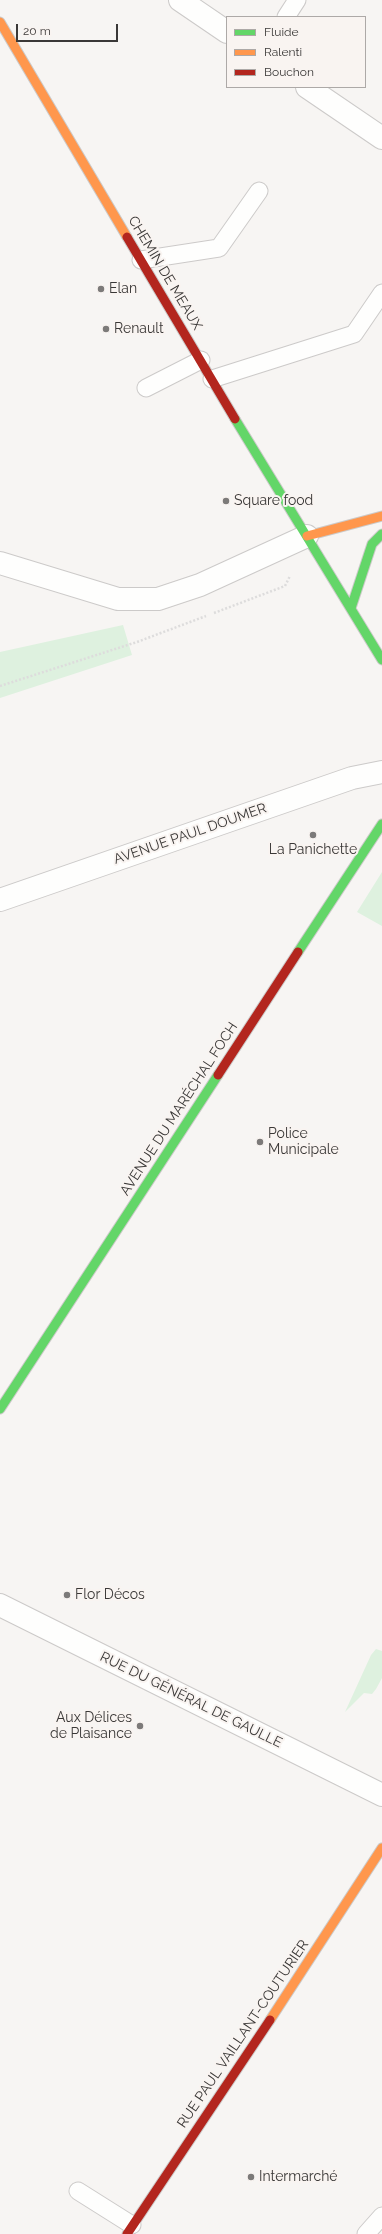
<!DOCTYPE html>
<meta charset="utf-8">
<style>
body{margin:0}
#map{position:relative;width:382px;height:2234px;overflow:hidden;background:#f7f5f3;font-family:Raleway,sans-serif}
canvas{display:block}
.legend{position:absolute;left:226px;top:16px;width:140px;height:72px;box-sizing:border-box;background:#f9f4f1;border:1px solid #ada9a7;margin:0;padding:5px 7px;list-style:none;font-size:12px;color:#3a3837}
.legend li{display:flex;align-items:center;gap:8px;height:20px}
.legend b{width:20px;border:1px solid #ada9a7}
.scale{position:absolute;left:16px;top:24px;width:102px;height:18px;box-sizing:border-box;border:2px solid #3a3837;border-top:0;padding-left:5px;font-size:12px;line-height:14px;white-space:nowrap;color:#3a3837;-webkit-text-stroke:3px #f9f4f1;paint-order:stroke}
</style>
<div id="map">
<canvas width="382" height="2234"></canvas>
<ul class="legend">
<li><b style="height:5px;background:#63d668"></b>Fluide</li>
<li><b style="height:5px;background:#ff974d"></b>Ralenti</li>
<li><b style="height:5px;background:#b3261e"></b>Bouchon</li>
</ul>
<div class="scale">20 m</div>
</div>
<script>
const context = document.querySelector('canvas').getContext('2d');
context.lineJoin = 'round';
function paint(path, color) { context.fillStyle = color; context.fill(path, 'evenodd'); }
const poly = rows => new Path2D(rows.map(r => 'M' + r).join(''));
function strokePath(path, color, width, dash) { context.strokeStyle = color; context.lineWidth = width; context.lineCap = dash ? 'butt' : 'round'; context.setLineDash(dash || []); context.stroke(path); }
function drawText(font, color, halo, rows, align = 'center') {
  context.font = font + ' Raleway,sans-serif'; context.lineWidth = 4; context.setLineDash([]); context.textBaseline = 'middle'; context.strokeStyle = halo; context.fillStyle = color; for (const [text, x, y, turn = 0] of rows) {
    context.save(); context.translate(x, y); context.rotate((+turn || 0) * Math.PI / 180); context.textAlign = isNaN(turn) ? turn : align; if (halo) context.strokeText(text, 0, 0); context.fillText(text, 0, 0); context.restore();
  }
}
paint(poly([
 [123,625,132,655,0,698,0,652],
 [382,872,382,926,357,912],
 [376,1649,382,1651,382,1678,376,1689,372,1694,364,1693,345,1712,371,1655]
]), '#def1df');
const lane = poly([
 [286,17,297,0],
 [141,260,219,248,259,191],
 [212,379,354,334,382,293],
 [146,388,201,360],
 [78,2191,132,2225],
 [366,2234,382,2216]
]);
const street = poly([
 [180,0,227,32],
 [307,87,382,138],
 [0,563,118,599,158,599,200,585,307,536],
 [0,900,352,778,382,772],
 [0,1605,382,1795]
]);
const fast = poly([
 [235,419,382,660],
 [351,608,372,544,382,534],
 [298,952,382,824],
 [0,1409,218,1075]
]);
const slow = poly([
 [0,22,127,237],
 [307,536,382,516],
 [270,2020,382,1848]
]);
const jam = poly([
 [127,237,235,419],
 [218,1075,298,952],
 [127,2234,270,2020]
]);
strokePath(lane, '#cccac9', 19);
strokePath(street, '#cccac9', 24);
strokePath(fast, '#cccac9', 11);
strokePath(slow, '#cccac9', 11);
strokePath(jam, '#cccac9', 11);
strokePath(poly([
 [214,613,285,586,290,576],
 [0,686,137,642,206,616]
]), '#dddcdc', 2.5, [2, 2]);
strokePath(lane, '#fefefd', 17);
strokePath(street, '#fefefd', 22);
strokePath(fast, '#63d668', 9);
strokePath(slow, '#ff974d', 9);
strokePath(jam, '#b3261e', 9);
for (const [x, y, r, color] of [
 [101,289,4,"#7c7a79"],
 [106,329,4,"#7c7a79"],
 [226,501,4,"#7c7a79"],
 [313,835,4,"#7c7a79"],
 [260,1142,4,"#7c7a79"],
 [67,1595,4,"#7c7a79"],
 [140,1726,4,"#7c7a79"],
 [251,2177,4,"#7c7a79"]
]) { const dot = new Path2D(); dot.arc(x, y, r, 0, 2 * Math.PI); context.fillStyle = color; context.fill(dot); strokePath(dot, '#f9f4f1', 1.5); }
drawText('14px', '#3a3837', '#f9f4f1', [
 ["CHEMIN DE MEAUX",165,273,59],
 ["AVENUE PAUL DOUMER",190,834,-19],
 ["AVENUE DU MARÉCHAL FOCH",179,1109,-57],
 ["RUE DU GÉNÉRAL DE GAULLE",191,1700,26],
 ["RUE PAUL VAILLANT-COUTURIER",243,2034,-56]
]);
drawText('14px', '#3a3837', '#f9f4f1', [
 ["Elan",109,289],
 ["Renault",114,329],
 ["Square food",234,501],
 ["La Panichette",313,850,"center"],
 ["Police",268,1134],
 ["Municipale",268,1150],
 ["Flor Décos",75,1595],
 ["Aux Délices",132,1718,"right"],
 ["de Plaisance",132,1734,"right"],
 ["Intermarché",259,2177]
], 'left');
</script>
